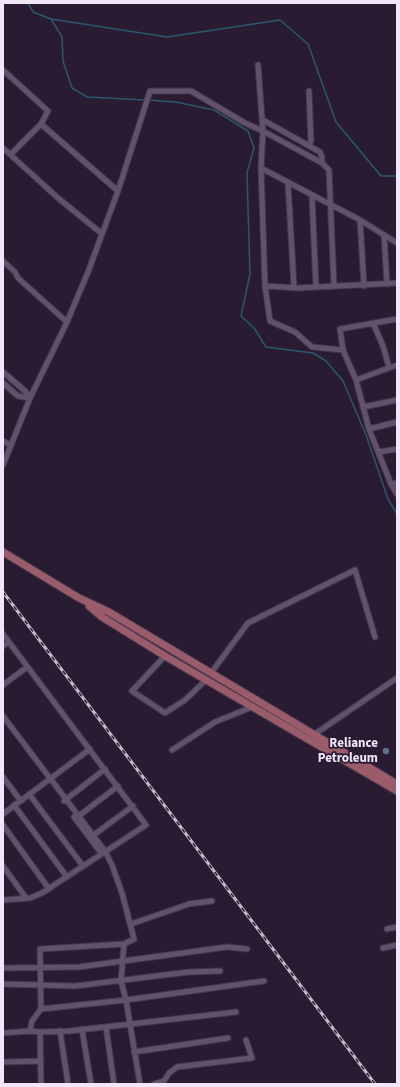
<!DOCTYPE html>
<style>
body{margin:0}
#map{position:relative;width:400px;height:1087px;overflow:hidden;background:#291b32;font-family:"Source Sans 3",sans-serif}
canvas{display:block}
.frame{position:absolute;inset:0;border:4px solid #f1e7f8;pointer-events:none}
</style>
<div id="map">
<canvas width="400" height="1087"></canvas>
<div class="frame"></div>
</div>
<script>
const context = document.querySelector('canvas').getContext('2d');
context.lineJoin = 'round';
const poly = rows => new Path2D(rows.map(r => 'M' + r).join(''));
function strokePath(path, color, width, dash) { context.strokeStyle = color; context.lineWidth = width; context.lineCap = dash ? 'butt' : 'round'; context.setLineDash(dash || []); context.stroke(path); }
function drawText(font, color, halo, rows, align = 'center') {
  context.font = font + ' "Source Sans 3",sans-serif'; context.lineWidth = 3.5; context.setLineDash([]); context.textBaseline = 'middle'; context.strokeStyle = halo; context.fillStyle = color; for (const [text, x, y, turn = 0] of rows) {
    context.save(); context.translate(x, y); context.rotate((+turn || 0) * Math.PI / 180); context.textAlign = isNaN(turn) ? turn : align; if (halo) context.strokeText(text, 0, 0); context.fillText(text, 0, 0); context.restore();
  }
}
strokePath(poly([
 [28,3,33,12,51,19,167,37,280,20,308,44,336,122,381,176,397,176],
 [51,19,62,37,63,61,72,88,87,97,145,100],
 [148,100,176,102,214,110,248,131,254,148,247,173,250,274,241,316,254,328,266,347,313,353,326,361,343,381,366,435,388,499,397,514]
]), '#28596d', 1.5);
const minor = poly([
 [258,65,263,131,322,163,329,170,334,286],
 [3,70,48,111,41,124,11,154],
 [263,120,320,152,322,157,322,163],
 [41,124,118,191],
 [309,146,311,141,309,91],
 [3,148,58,198,101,233],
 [261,168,360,220,397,243],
 [288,183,294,287],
 [312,196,316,287],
 [360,220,364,286],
 [384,235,387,284],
 [3,261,15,272,18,278,67,322],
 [397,319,340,329,343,350,356,380,369,429,391,484,397,494],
 [374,325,383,346,389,367],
 [343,350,312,347,295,332,270,321,265,286,298,288,397,283],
 [3,372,25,391,30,398],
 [356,380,397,365],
 [3,383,18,396,30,398],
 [363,407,397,400],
 [369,429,397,422],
 [3,441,10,445],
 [379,452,397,449],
 [3,465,30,398,67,322,88,272,118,191,150,91,191,91,245,123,263,131,261,168,265,286],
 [391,484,397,483],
 [3,634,146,825,42,893,30,898,3,900],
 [3,646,9,642],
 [165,656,132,691,165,713,185,700,206,680],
 [211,673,248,623,355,570,375,637],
 [3,685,27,667],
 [3,716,105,851,112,865,122,893,134,939,124,944,121,981,126,1000,264,981],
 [312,736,397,678],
 [172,750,215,722,252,707],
 [3,777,21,801],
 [29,794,83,866],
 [64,801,105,769],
 [14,805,67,877],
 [3,814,90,749],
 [74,817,101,853],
 [76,818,118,786],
 [3,825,49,889],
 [91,837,133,806],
 [3,866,26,898],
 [131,924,189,904,212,901],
 [387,929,397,927],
 [383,948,397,945],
 [3,968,79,967,227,947,247,949],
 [3,984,75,986,189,972,220,971],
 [41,1009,40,949,124,944],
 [106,1027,114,1084],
 [82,1029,91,1084],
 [30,1031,40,1032,41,1084],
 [60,1031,68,1084],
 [40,1032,70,1031,236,1012],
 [3,1033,30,1031,32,1021,41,1009,126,1000,140,1084],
 [134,1052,228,1038],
 [3,1062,41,1061],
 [154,1084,164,1081,169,1073,177,1067,252,1058,246,1040]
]);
const major = poly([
 [3,552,79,598,109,612,397,784],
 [89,606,102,617,165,656,397,791]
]);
strokePath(minor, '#43374b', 7);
strokePath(major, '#43374b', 9);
strokePath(minor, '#61516c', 5);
strokePath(major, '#9a5b6a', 7);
const rail = poly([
 [3,592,375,1084]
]);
strokePath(rail, '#c5bacc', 3);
strokePath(rail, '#291b32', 1.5, [4.5]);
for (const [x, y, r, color] of [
 [386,751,4,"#5c6f8a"]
]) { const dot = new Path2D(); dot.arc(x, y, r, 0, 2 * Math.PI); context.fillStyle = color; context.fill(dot); strokePath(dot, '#291b32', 1.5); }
drawText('bold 13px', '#f1e7f8', '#291b32', [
 ["Reliance",378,744],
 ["Petroleum",378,759]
], 'right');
</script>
